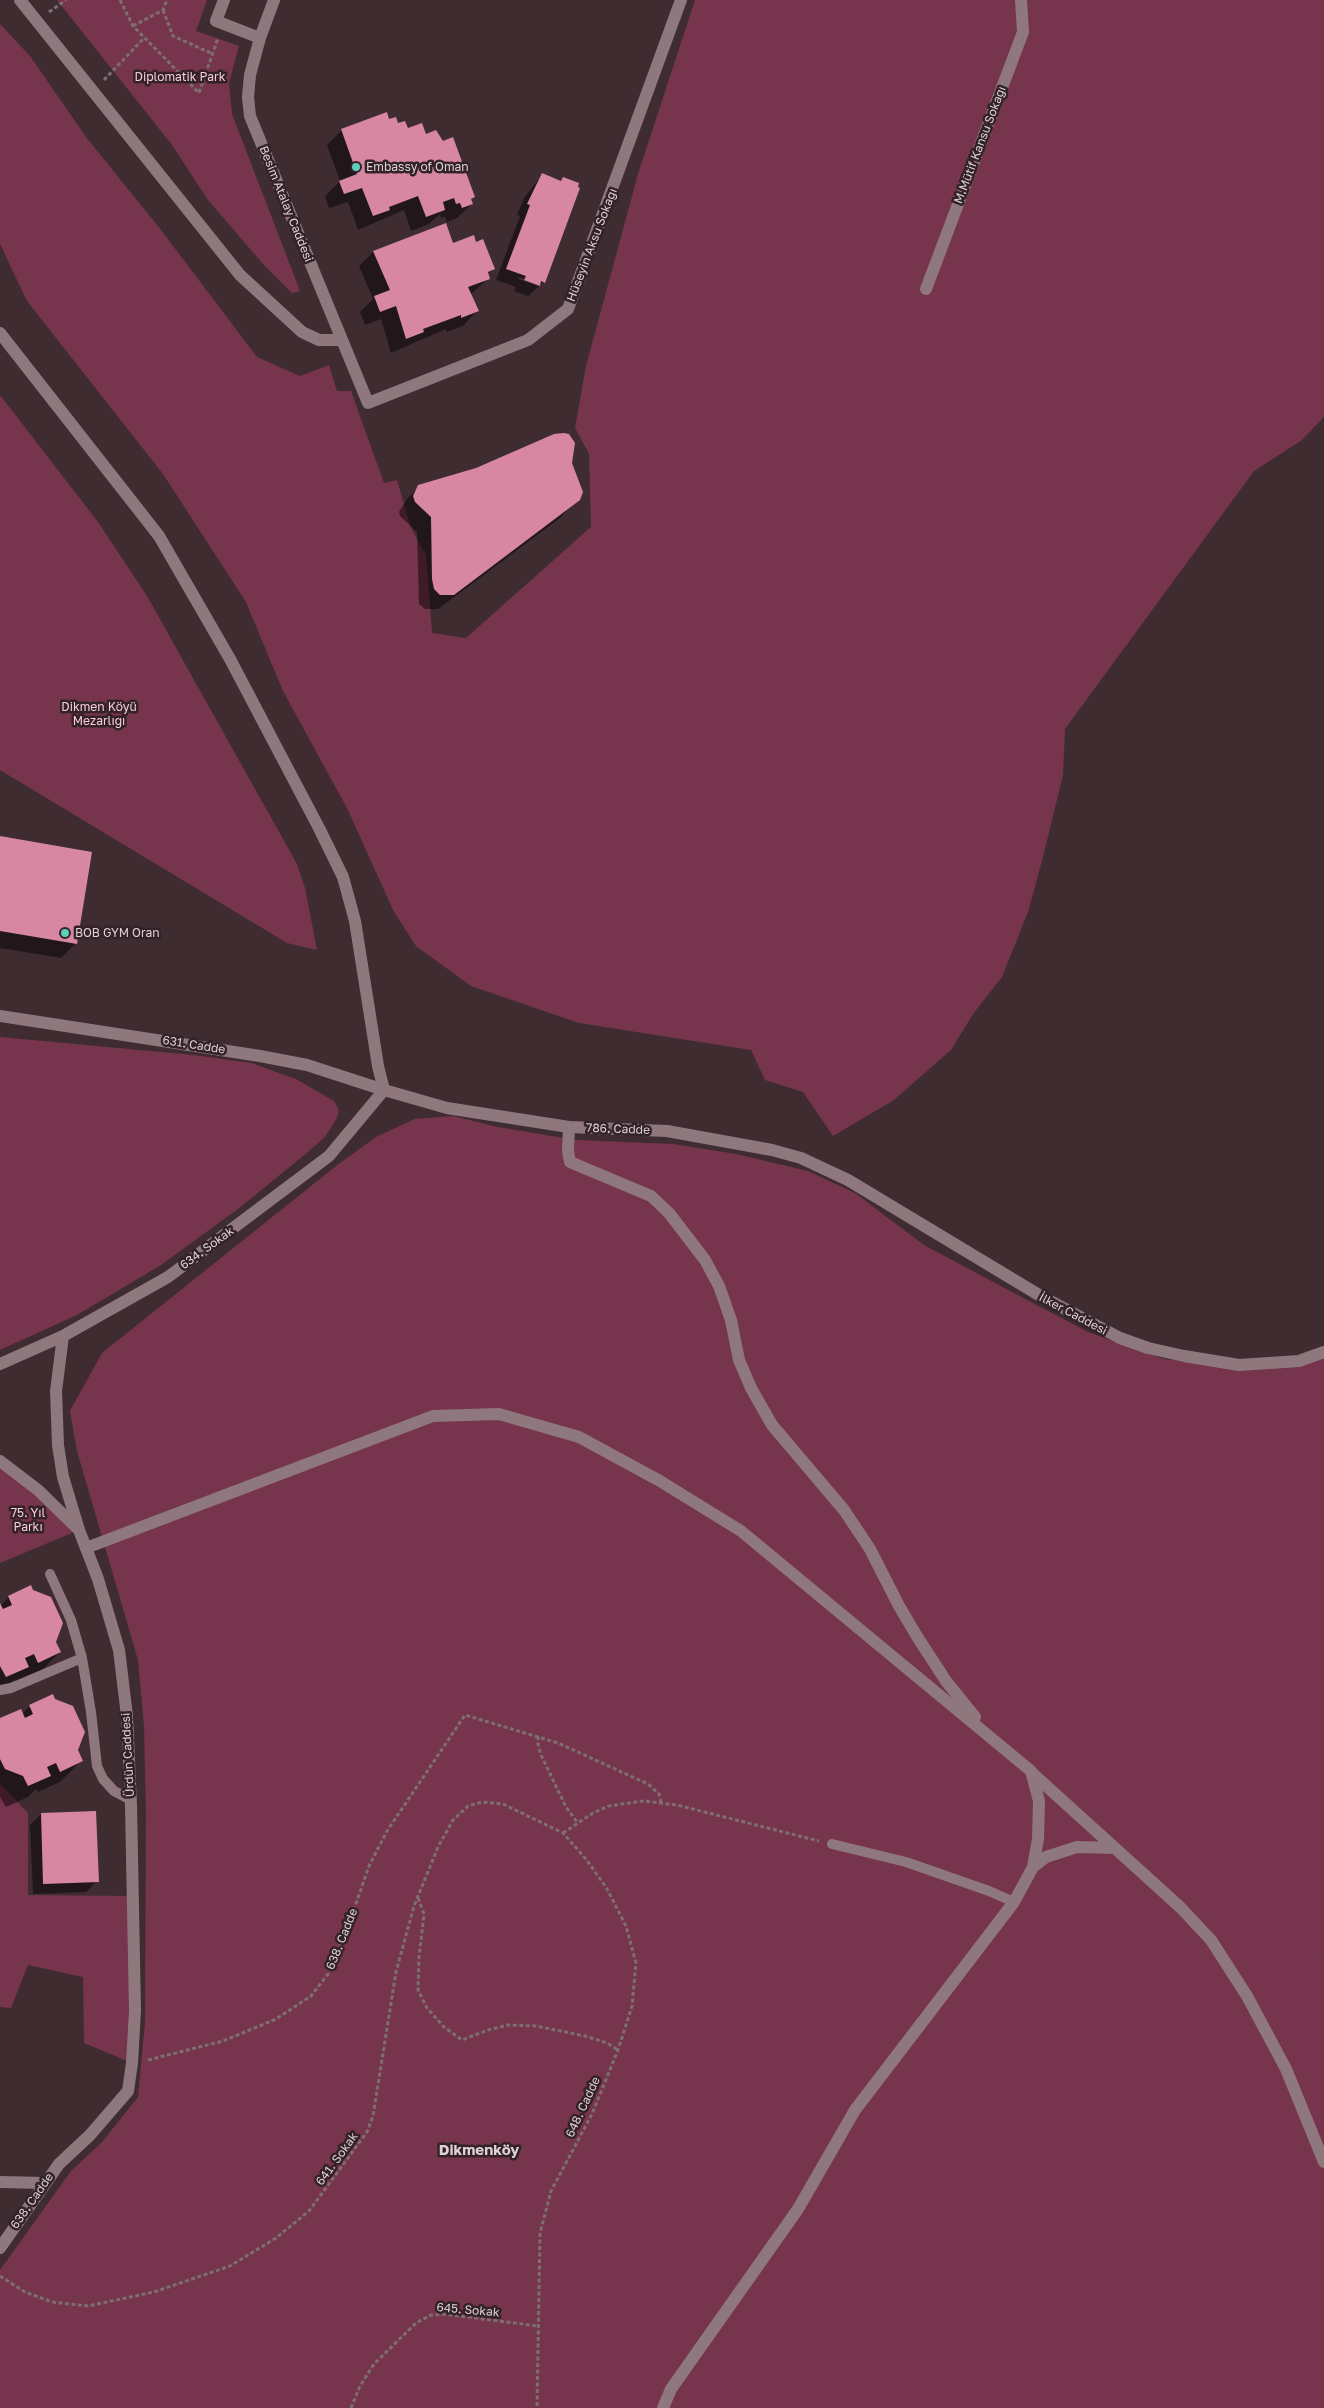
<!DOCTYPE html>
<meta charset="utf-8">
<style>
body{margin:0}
canvas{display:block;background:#3e2c31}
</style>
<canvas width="1324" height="2408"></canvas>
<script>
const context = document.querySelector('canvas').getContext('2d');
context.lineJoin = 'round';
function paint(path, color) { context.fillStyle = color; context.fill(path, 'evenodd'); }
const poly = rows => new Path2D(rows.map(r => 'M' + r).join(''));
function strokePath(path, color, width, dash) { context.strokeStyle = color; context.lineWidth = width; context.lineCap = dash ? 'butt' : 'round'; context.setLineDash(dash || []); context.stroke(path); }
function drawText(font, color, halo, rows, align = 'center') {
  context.font = font + ' "Golos Text",sans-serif'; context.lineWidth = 5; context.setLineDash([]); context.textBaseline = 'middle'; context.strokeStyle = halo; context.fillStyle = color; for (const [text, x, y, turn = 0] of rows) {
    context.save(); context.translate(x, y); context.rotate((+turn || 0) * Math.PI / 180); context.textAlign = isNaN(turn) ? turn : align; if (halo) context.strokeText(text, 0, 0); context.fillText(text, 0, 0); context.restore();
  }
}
paint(poly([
 [57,0,207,0,196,31,239,46,229,83,232,114,300,291,292,293,264,265,208,200,172,145],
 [695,0,1324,0,1324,417,1302,440,1254,471,1065,729,1063,775,1043,857,1028,912,1002,977,973,1014,951,1050,894,1100,833,1136,803,1092,765,1080,751,1050,579,1023,471,986,416,946,393,910,348,810,283,691,246,602,163,474,27,301,0,244,0,24,30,56,86,137,161,230,257,357,300,376,329,365,337,391,351,391,384,483,397,480,411,528,426,555,432,633,466,638,591,527,589,454,575,428,586,366,638,174],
 [0,395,98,522,147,596,297,864,305,888,317,950,287,943,0,770],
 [0,1037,193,1055,251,1063,296,1079,334,1101,339,1110,337,1118,325,1137,308,1152,238,1209,161,1265,77,1315,0,1350],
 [453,1116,498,1127,576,1140,673,1144,736,1154,808,1171,855,1193,924,1245,1010,1291,1088,1332,1164,1359,1217,1366,1324,1353,1324,1956,1322,1957,1324,1957,1324,2408,0,2408,0,2270,71,2171,102,2142,138,2097,145,2022,146,1811,144,1726,138,1660,77,1451,70,1411,102,1353,336,1166,376,1137,415,1119],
 [0,1461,79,1530,0,1563],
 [0,1784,28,1813,28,1895,133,1896,132,2063,84,2043,83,1977,28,1965,11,2008,0,2007]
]), '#77344d');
paint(poly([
 [389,121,425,135,474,197,470,200,472,204,457,218,447,222,445,217,441,218,440,214,429,224,411,231,404,210,358,230,348,202,329,208,325,196,340,181,327,145,342,130],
 [542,175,560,181,563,178,544,282,528,296,514,291,516,287,496,280,520,216,517,215,524,198],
 [519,277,538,284,538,286,518,279],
 [475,243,493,269,487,275,489,278,470,295,477,311,463,326,447,332,446,329,391,353,381,319,365,325,360,312,373,299,359,266,373,252],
 [476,469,575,502,560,518,438,609,425,609,419,604,417,532,400,516,399,512,407,499,422,484],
 [0,838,76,943,61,958,0,948],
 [9,1597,55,1642,60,1652,38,1674,16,1684,14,1680,0,1691,0,1606],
 [30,1706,77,1750,81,1761,60,1782,38,1792,36,1789,28,1797,6,1807,0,1797,0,1720,22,1714],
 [41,1814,97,1881,86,1892,33,1894,30,1825]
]), '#0007');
paint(poly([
 [387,112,389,119,396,117,398,123,405,121,408,128,422,123,426,134,436,130,443,141,453,137,475,197,471,199,473,204,462,208,460,203,456,204,454,198,443,202,445,210,426,217,418,196,389,207,390,210,373,216,362,188,344,194,339,181,357,174,341,129],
 [542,173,561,181,563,177,579,183,578,187,580,188,545,283,541,281,540,286,524,280,526,276,506,269,530,205,527,204],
 [446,223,453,243,474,235,476,242,483,239,495,269,488,272,490,279,468,287,479,311,461,318,461,315,423,329,424,332,406,339,396,306,380,312,374,296,390,290,373,251],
 [564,433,569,434,575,443,572,463,583,492,580,500,454,595,440,595,434,589,432,579,431,517,415,502,413,496,418,485,476,468,554,434],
 [0,836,92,852,77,944,0,931],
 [31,1585,33,1590,51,1597,63,1623,56,1642,61,1652,38,1663,34,1654,25,1658,29,1667,6,1677,0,1666,0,1603,3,1609,12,1605,8,1596],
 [53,1694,55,1699,73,1706,85,1732,78,1750,83,1761,60,1772,56,1763,47,1767,51,1776,28,1786,23,1776,5,1769,0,1759,0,1718,21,1709,25,1718,33,1714,29,1705],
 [96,1811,99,1882,43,1884,41,1813]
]), '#d787a1');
strokePath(poly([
 [120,0,133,26,199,93,218,38],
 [163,10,173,36,213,54],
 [49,12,66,0],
 [133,26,163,10,167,0],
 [104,80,144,38],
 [538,1736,538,1744,541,1755,566,1807,577,1822],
 [563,1833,593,1813,609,1806,643,1801,677,1805,819,1841],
 [418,1898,424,1914,419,1958,418,1990,427,2008,444,2027,462,2040,488,2030,508,2025,536,2026,585,2036,607,2043,618,2050],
 [148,2060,223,2041,276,2019,311,1996,328,1974,349,1924,369,1866,387,1831,465,1715,558,1743,648,1784,659,1794,661,1802],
 [0,2276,25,2292,52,2302,88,2306,154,2292,230,2266,276,2238,309,2211,367,2132,373,2116,396,1972,414,1906,438,1847,453,1820,468,1806,482,1802,503,1804,563,1833,585,1858,606,1887,626,1926,636,1963,632,2006,618,2050,592,2114,551,2191,540,2233,537,2408],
 [351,2408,360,2386,374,2364,416,2323,431,2315,444,2314,538,2326]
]), '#7d6e72', 3, [4, 2.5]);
strokePath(poly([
 [50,1574,71,1620,82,1658,91,1712,97,1766,103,1779,114,1791,131,1800],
 [0,1690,11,1688,82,1658],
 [832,1844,906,1862,989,1891,1014,1902]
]), '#8e787e', 10);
strokePath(poly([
 [20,0,240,275,302,332,319,340,342,340],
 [224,0,216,21,260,38],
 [274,0,260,38,250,75,248,97,250,116,368,403,528,340,568,309,681,0],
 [926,289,1023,32,1021,0],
 [0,333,159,536,230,659,319,828,343,877,355,921,378,1066,384,1090],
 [0,1016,260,1056,307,1065,384,1090],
 [569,1127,568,1151,570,1162,651,1196,669,1213,705,1260,719,1286,731,1320,739,1360,751,1388,772,1425,844,1510,870,1549,899,1606,918,1638,946,1681,975,1717],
 [86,1548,433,1416,499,1414,579,1437,660,1481,741,1531,1031,1771,1039,1801,1038,1839,1033,1867,1014,1902,855,2110,798,2209,671,2389,663,2408],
 [1032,1773,1180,1907,1211,1940,1247,1996,1286,2069,1324,2162],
 [1033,1867,1046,1857,1077,1847,1115,1848],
 [0,2182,45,2183]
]), '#8e787e', 12);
strokePath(poly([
 [0,1364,63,1336,168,1277,329,1156,384,1090,447,1108,569,1127,667,1131,772,1150,801,1158,848,1180,1039,1295,1120,1338,1148,1348,1184,1356,1239,1365,1299,1361,1324,1352],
 [0,1461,38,1490,77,1528],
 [0,2248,59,2164,90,2135,128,2091,132,2063,135,2011,131,1805,127,1716,119,1650,98,1579,79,1530,63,1477,58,1445,56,1391,63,1336]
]), '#8e787e', 12);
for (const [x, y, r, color] of [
 [356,167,5,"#5dceb8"],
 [65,933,5,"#5dceb8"]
]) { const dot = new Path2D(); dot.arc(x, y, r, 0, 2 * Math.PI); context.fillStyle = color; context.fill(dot); strokePath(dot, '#332227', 2); }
drawText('12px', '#f8ccd9', '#332227', [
 ["Diplomatik Park",180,77],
 ["Dikmen Köyü",99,707],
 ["Mezarlığı",99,721],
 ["75. Yıl",28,1513],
 ["Parkı",28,1527]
]);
drawText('12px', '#ded2d5', '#332227', [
 ["M.Mütif Kansu Sokağı",980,145,-69],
 ["Besim Atalay Caddesi",286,204,68],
 ["Hüseyin Aksu Sokağı",592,245,-69],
 ["631. Cadde",194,1045,9],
 ["786. Cadde",618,1129,2],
 ["634. Sokak",207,1248,-36],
 ["İlker Caddesi",1073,1314,28],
 ["Ürdün Caddesi",128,1755,-93],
 ["638. Cadde",342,1939,-68],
 ["648. Cadde",583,2107,-65],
 ["641. Sokak",337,2159,-54],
 ["638. Cadde",32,2201,-55],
 ["645. Sokak",468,2310,5]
]);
drawText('12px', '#ded2d5', '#332227', [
 ["Embassy of Oman",366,167],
 ["BOB GYM Oran",75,933]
], 'left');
drawText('bold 15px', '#ded2d5', '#332227', [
 ["Dikmenköy",479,2150]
]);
</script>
